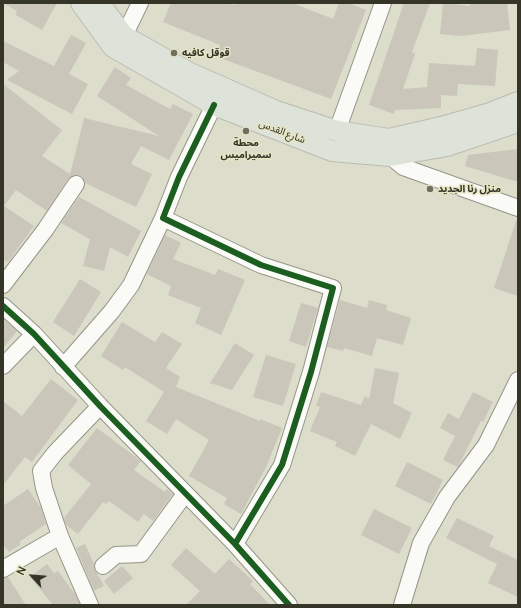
<!DOCTYPE html>
<meta charset="utf-8">
<style>
body{margin:0}
#map{position:relative;width:521px;height:608px;overflow:hidden;background:#ddc;font-family:Manrope,sans-serif}
canvas{display:block}
.frame{position:absolute;inset:0;border:4px solid #343427;pointer-events:none}
.north{position:absolute;left:12px;top:556px;width:40px;height:40px;-webkit-text-stroke:3px #e5e4c4;paint-order:stroke;rotate:296deg;font-size:11px;font-weight:700;line-height:16px;text-align:center;color:#343427}
.north::after{content:'';display:block;margin:auto;width:14px;height:18px;background:#343427;clip-path:polygon(50% 0,100% 100%,50% 72%,0 100%)}
</style>
<div id="map">
<canvas width="521" height="608"></canvas>
<div class="frame"></div>
<div class="north">N</div>
</div>
<script>
const context = document.querySelector('canvas').getContext('2d');
context.lineJoin = 'round';
function paint(path, color) { context.fillStyle = color; context.fill(path, 'evenodd'); }
const poly = rows => new Path2D(rows.map(r => 'M' + r).join(''));
function strokePath(path, color, width, dash) { context.strokeStyle = color; context.lineWidth = width; context.lineCap = dash ? 'butt' : 'round'; context.setLineDash(dash || []); context.stroke(path); }
function drawText(font, color, halo, rows, align = 'center') {
  context.font = font + ' Manrope,"Noto Sans Arabic",sans-serif'; context.lineWidth = 3; context.setLineDash([]); context.textBaseline = 'middle'; context.strokeStyle = halo; context.fillStyle = color; for (const [text, x, y, turn = 0] of rows) {
    context.save(); context.translate(x, y); context.rotate((+turn || 0) * Math.PI / 180); context.textAlign = isNaN(turn) ? turn : align; if (halo) context.strokeText(text, 0, 0); context.fillText(text, 0, 0); context.restore();
  }
}
paint(poly([
 [3,3,57,3,42,30,16,15,17,11],
 [171,3,221,3,235,5,236,3,292,3,333,19,339,3,349,3,366,10,331,99,215,56,220,45,163,22],
 [404,3,430,3,412,52,415,54,403,89,427,87,429,63,475,66,477,48,498,50,495,86,458,84,457,96,441,95,441,108,395,110,394,114,369,105],
 [443,3,470,6,470,3,507,3,510,30,461,36,440,34],
 [71,35,86,43,69,74,88,84,72,114,7,80,19,71,3,62,3,41,54,66],
 [115,67,131,78,126,85,170,109,173,104,193,114,169,160,141,146,131,164,152,174,136,207,85,183,82,176,77,175,68,179,47,211,16,190,4,206,34,226,8,262,3,259,3,84,62,130,42,156,70,174,84,118,159,136,97,96],
 [518,149,518,182,465,166,468,155],
 [79,197,141,231,128,257,110,247,104,271,83,266,90,239,61,223],
 [516,221,518,221,518,296,494,288],
 [165,235,181,243,173,259,215,275,218,269,245,280,221,335,195,323,201,308,168,295,171,286,147,274],
 [80,279,101,292,74,336,53,322],
 [340,300,367,308,369,300,387,305,386,310,411,318,403,345,377,338,372,356,344,348,343,351,327,347],
 [301,303,318,308,306,347,289,341],
 [3,319,17,331,3,348],
 [122,322,155,342,162,332,182,344,166,368,180,377,176,387,260,421,260,419,282,428,266,467,241,514,224,504,227,498,189,476,209,440,176,419,167,434,146,421,164,392,125,367,123,370,101,356],
 [235,343,254,355,232,390,210,383],
 [266,355,296,364,283,406,253,397],
 [375,368,399,373,393,403,412,413,400,439,371,424,355,456,335,446,337,442,310,431,320,407,316,406,321,392,361,405,365,396,369,399],
 [51,379,78,400,32,462,25,457,3,485,3,401,22,416],
 [473,392,493,402,483,422,481,421,458,467,443,460,455,436,440,428,448,413,459,419],
 [97,428,141,461,134,470,165,492,167,489,173,494,153,521,144,514,138,522,109,501,106,504,103,502,78,534,66,525,64,518,91,484,68,465],
 [407,462,443,480,431,504,395,486],
 [28,489,41,508,46,524,19,542,21,544,9,552,3,545,3,506],
 [374,509,412,528,399,554,361,535],
 [457,518,494,536,489,546,518,560,518,597,488,583,497,564,446,538],
 [85,544,94,564,94,568,104,586,94,591,76,548],
 [186,548,215,574,229,559,253,581,250,584,270,605,186,605,200,591,171,565],
 [47,564,54,573,58,571,75,594,80,605,53,605,30,577],
 [122,566,133,578,114,594,104,581],
 [8,577,26,605,3,605,3,578]
]), '#cac6b9');
const minor = poly([
 [124,36,140,3],
 [214,105,179,177,163,218,261,265,333,288,311,372,282,465,235,544],
 [337,131,383,3],
 [390,156,403,167,518,208],
 [3,285,45,230,76,184],
 [3,306,34,334,100,406,235,544,289,605],
 [3,366,34,334],
 [63,367,112,311,131,285,163,218],
 [103,566,116,555,141,554,185,494],
 [3,569,60,536],
 [90,605,60,536,44,488,41,471,55,453,100,406],
 [402,605,421,543,447,497,486,445,518,380]
]);
const major = poly([
 [81,3,113,47,214,105,332,151,390,156,447,146,518,122],
 [99,3,124,36,190,73,276,111,337,131,389,139,441,127,490,113,518,102]
]);
strokePath(minor, '#959588', 18);
strokePath(major, '#bbbbb2', 22);
strokePath(minor, '#fafaf7', 16);
strokePath(major, '#dde3d8', 20);
strokePath(poly([
 [214,105,179,177,163,218,261,265,333,288,311,372,282,465,235,544],
 [3,306,34,334,100,406,235,544,289,605]
]), '#1b5e20', 6);
for (const [x, y, r, color] of [
 [174,53,4,"#6f6f61"],
 [246,131,4,"#6f6f61"],
 [430,189,4,"#6f6f61"]
]) { const dot = new Path2D(); dot.arc(x, y, r, 0, 2 * Math.PI); context.fillStyle = color; context.fill(dot); strokePath(dot, '#e5e4c4', 1.5); }
drawText('bold 10px', '#343427', '#e5e4c4', [
 ["قوقل كافيه",182,53],
 ["محطة",246,143,"center"],
 ["سميراميس",246,155,"center"],
 ["منزل رنا الجديد",438,189]
], 'left');
drawText('10px', '#343427', '#e5e4c4', [
 ["شارع القدس",282,132,21]
]);
</script>
